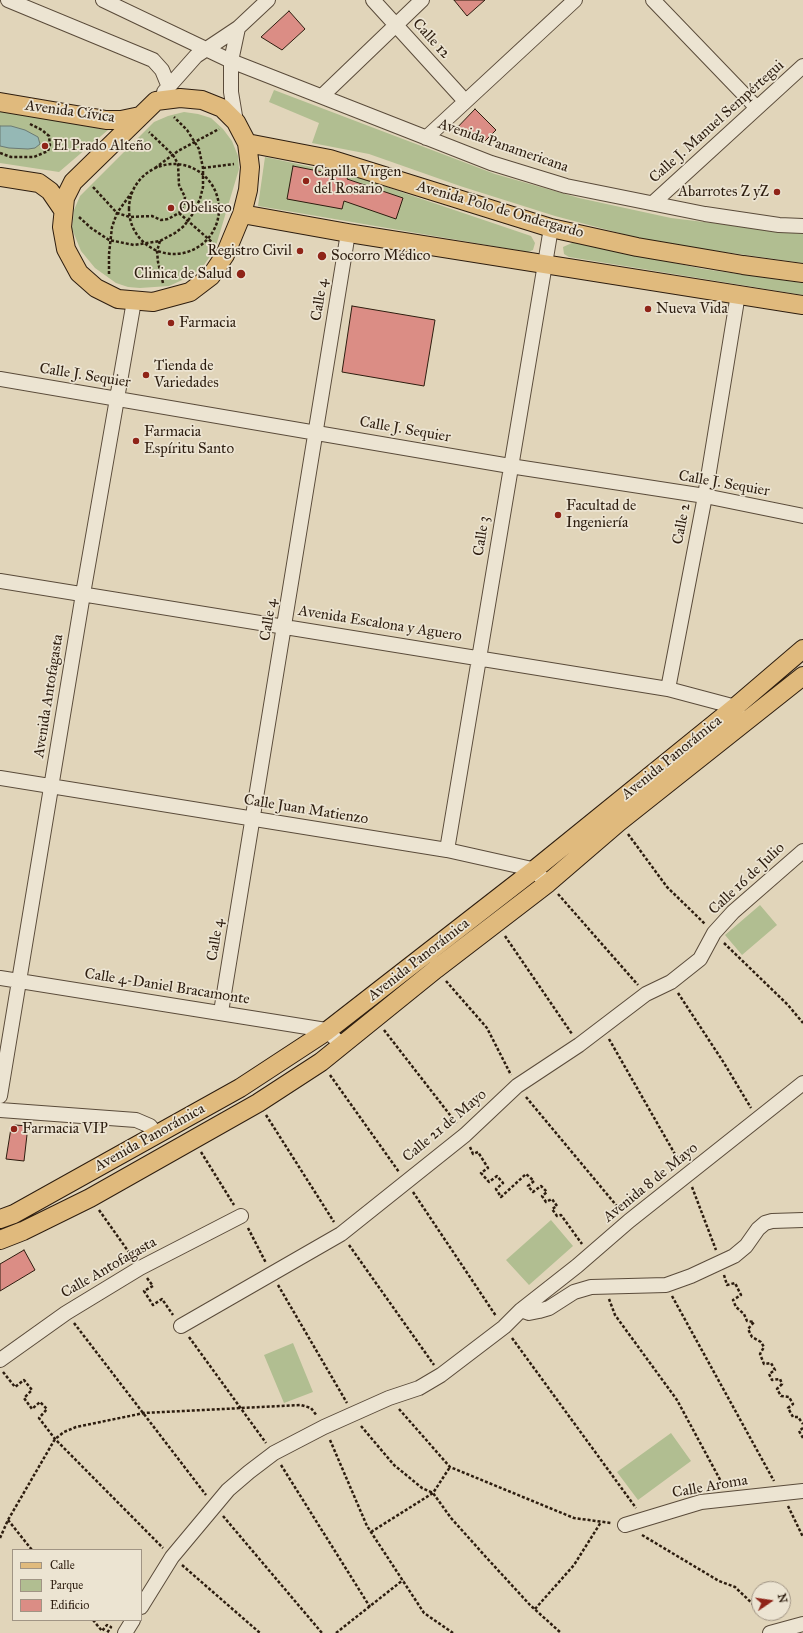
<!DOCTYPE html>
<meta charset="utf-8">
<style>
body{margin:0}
#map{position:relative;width:803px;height:1633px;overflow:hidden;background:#e1d5ba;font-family:"IM FELL Great Primer",serif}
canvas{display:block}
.legend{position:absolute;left:12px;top:1549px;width:130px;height:72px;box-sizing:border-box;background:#ece4d2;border:1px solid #a09484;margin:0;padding:5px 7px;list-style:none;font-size:12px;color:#2d1d0f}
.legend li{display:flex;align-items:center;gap:8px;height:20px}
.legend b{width:20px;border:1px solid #a09484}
.north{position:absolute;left:751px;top:1581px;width:40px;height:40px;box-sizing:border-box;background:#ece4d2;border:1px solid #a09484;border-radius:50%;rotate:77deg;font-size:11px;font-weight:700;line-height:16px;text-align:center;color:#2d1d0f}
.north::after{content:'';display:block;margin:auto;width:14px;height:18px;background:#8f2418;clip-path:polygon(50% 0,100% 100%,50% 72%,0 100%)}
</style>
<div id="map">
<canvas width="803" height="1633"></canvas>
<ul class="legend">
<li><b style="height:5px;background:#e0ba7d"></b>Calle</li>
<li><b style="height:11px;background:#b1be91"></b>Parque</li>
<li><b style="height:11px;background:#db8d85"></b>Edificio</li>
</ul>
<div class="north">N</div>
</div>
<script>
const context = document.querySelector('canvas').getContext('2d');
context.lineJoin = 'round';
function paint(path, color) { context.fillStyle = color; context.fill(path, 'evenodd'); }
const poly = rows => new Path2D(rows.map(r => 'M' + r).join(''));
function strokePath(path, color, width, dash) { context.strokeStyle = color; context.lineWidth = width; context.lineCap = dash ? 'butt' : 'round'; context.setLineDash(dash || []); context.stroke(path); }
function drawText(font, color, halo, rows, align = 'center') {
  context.font = font + ' "IM FELL Great Primer",serif'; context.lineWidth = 3.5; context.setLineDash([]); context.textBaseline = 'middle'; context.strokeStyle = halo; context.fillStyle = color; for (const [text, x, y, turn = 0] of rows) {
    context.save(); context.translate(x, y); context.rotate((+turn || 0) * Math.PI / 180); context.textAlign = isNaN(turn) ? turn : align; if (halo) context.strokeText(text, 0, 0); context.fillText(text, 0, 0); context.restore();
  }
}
paint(poly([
 [274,90,495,174,579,198,671,218,803,234,803,263,653,242,555,216,460,186,369,154,312,143,319,123,269,102],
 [0,111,108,130,59,172,0,163],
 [184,112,198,114,211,118,223,129,232,141,238,156,239,169,215,249,204,265,191,276,169,286,140,288,128,287,116,283,95,268,81,251,72,229,74,210,80,196,154,122,168,116],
 [265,157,354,176,531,236,535,243,533,250,528,252,258,206],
 [574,242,703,269,803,283,803,295,569,257,564,254,563,247],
 [760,905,777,925,742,955,725,935],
 [551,1220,573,1246,529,1285,506,1260],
 [293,1343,313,1392,284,1403,264,1355],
 [671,1433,691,1461,638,1500,617,1472]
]), '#b1be91');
const water = poly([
 [0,126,11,126,25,130,38,137,40,144,35,148,28,149,9,148,0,146,0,126]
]);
paint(water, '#95b8b5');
strokePath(water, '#6b7a73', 1);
const building = poly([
 [454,0,485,0,467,16,454,0],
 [289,11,305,29,282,50,261,37,289,11],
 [475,109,496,130,483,143,453,132,475,109],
 [293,166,348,177,347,179,403,198,396,219,344,201,342,209,287,199,293,166],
 [352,306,435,320,424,386,342,372,352,306],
 [15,1125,28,1126,24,1161,6,1159,11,1128,15,1125],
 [24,1250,35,1270,0,1291,0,1264,24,1250]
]);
paint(building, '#db8d85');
strokePath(building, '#2d1d0f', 1);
const minor = poly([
 [8,0,153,60,162,70,169,87],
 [103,0,231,61,491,163,566,186,705,214,779,225,803,226],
 [373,0,465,101],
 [653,0,757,108],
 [164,92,196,56,238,28,268,0],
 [322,96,422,0],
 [236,122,231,92,231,61,238,28],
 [426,138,575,0],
 [653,203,803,66],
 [0,379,510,466,705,496,803,516],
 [0,581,668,689,732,706,739,715],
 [668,689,705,496,738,294],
 [0,778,447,850,532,869,548,883],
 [447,850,551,228],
 [0,978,326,1030,343,1046],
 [221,1012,348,233],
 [0,1096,83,594,134,301],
 [0,1110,136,1120,150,1126,156,1134],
 [521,1310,529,1313,539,1311,549,1308,574,1292,591,1287,666,1285,691,1276,734,1256,746,1246,758,1229,765,1223,772,1221,803,1220],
 [181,1326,341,1234,465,1135,517,1086,579,1045,646,994,671,982,700,959,714,933,733,912,803,851],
 [0,1360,66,1313,140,1268,241,1216],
 [625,1525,701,1502,803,1491],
 [141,1607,172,1557,228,1490,249,1472,274,1453,324,1427,389,1398,419,1388,441,1375,504,1327,521,1310,577,1266,629,1221,803,1083],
 [125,1633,133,1620],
 [770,1633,803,1624]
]);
const major = poly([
 [180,98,202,100,222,108,236,122,247,143,250,167,248,190,242,214,225,255,211,276,190,292,153,302,118,299,96,288,79,273,66,249,62,227,65,198,73,182,156,101,180,98],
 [0,102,106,120,121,120,140,116],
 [247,143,330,159,551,228,637,247,743,265,803,273],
 [0,177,39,183,50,191,63,210],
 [242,214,348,233,803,305],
 [0,1219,14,1214,240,1088,327,1031,534,870,734,708,803,649],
 [0,1240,23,1231,90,1198,258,1103,321,1062,436,969,548,883,619,822,803,676]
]);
strokePath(minor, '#5a4b3a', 16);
strokePath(major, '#2d1d0f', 20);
strokePath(poly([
 [0,153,11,157,34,157,48,151,50,145,49,136,42,130,30,124],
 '129 209a45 45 0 1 1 90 0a45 45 0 1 1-90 0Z',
 [155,168,178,151,219,129],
 [203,168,234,164],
 [93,187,117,213,130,217,152,216,161,220,168,219,179,213,184,205,185,197,179,185,178,164,173,155,149,132],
 [179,213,213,243],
 [79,217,91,228,109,240,134,245,160,241,175,233,184,226,192,215,200,199,203,187,203,168,199,149,187,130,174,117],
 [160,241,157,251,158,262,163,283],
 [109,274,109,254,112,227,117,213,132,192],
 [628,834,667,887,705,924],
 [558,894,638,985],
 [505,936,572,1034],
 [724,943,788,1005,803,1023],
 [446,981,487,1028,511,1075],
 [678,993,724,1063,751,1108],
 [384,1030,457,1124],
 [609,1039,680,1163],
 [330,1075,399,1172],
 [526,1097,621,1211],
 [266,1115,334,1222],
 [470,1147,473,1154,478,1152,488,1168,481,1173,489,1182,497,1176,503,1183,496,1189,501,1197,526,1174,534,1181,528,1186,533,1192,541,1186,547,1192,542,1196,546,1202,552,1199,557,1206,552,1209,557,1216,561,1215,582,1244],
 [201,1152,234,1205],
 [692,1187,716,1250],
 [413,1192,496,1316],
 [99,1210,133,1258],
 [248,1228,266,1263],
 [349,1245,434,1365],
 [724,1275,727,1285,735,1283,741,1295,733,1300,736,1307,744,1314,747,1321,754,1322,748,1329,752,1337,761,1342,764,1347,760,1354,764,1364,771,1363,775,1370,769,1374,772,1380,780,1379,782,1384,777,1389,781,1396,789,1397,793,1404,788,1408,793,1417,798,1417,803,1424],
 [147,1278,153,1286,144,1291,153,1305,162,1299,173,1315],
 [278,1285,347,1403],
 [672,1296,774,1481],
 [609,1299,615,1315,677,1400,724,1487],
 [74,1323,206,1495],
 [189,1337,266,1443],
 [512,1338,636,1508],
 [3,1372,15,1387,24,1380,32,1390,24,1398,32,1409,40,1402,47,1409,39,1418,55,1439,163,1548],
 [399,1409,450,1467,574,1518,611,1523],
 [361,1426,394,1465,422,1488,433,1493,451,1518,485,1556,530,1605,561,1633],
 [803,1428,799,1431,803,1438],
 [330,1440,367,1526,424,1613,453,1633],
 [281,1465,370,1607],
 [788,1506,803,1537],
 [223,1516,322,1633],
 [8,1520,32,1550],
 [371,1532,433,1493,450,1467],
 [642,1535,719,1581,735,1587,759,1610],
 [0,1538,8,1520,55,1439,64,1432,76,1427,144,1413,301,1405,311,1408,317,1416],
 [182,1565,260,1633],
 [535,1609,574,1565,601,1522],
 [762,1613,768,1620],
 [93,1620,102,1631,107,1625,111,1627,107,1633],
 [336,1633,403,1580]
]), '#2d1d0f', 2.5, [3, 2]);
strokePath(minor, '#ece4d2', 14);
strokePath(major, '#e0ba7d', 18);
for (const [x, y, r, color] of [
 [45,146,4,"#8f2418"],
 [306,181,4,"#8f2418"],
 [777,192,4,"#8f2418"],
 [171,208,4,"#8f2418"],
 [300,251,4,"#8f2418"],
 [322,256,5,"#8f2418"],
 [241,274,5,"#8f2418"],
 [648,309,4,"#8f2418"],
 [171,323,4,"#8f2418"],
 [146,375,4,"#8f2418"],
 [136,441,4,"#8f2418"],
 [558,515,4,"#8f2418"],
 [14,1129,4,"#8f2418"]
]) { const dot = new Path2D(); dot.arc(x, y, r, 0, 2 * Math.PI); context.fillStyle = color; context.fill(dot); strokePath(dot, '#ece4d2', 1.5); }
drawText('15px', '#2d1d0f', '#ece4d2', [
 ["Calle 12",431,39,48],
 ["Avenida Cívica",70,112,8],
 ["Calle J. Manuel Sempértegui",717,122,-42],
 ["Avenida Panamericana",503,146,19],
 ["Avenida Polo de Ondergardo",500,210,16],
 ["Calle 4",320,300,-81],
 ["Calle J. Sequier",85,376,9],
 ["Calle J. Sequier",405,430,10],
 ["Calle J. Sequier",724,484,10],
 ["Calle 2",682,524,-79],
 ["Calle 3",482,536,-81],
 ["Calle 4",269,620,-81],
 ["Avenida Escalona y Aguero",380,624,9],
 ["Avenida Antofagasta",49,696,-81],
 ["Avenida Panorámica",672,758,-39],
 ["Calle Juan Matienzo",306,810,9],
 ["Calle 16 de Julio",747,879,-43],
 ["Calle 4",216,940,-81],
 ["Avenida Panorámica",419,960,-38],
 ["Calle 4-Daniel Bracamonte",167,987,9],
 ["Calle 21 de Mayo",445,1126,-40],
 ["Avenida Panorámica",150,1138,-29],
 ["Avenida 8 de Mayo",651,1183,-39],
 ["Calle Antofagasta",109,1268,-30],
 ["Calle Aroma",710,1487,-10]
]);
drawText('15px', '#2d1d0f', '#ece4d2', [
 ["El Prado Alteño",53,146],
 ["Capilla Virgen",314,172],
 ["del Rosario",314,189],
 ["Abarrotes Z yZ",769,192,"right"],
 ["Obelisco",179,208],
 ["Registro Civil",292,251,"right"],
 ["Socorro Médico",331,256],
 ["Clinica de Salud",232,274,"right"],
 ["Nueva Vida",656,309],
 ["Farmacia",179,323],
 ["Tienda de",154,366],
 ["Variedades",154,383],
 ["Farmacia",144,432],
 ["Espíritu Santo",144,449],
 ["Facultad de",566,506],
 ["Ingeniería",566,523],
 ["Farmacia VIP",22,1129]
], 'left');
</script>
